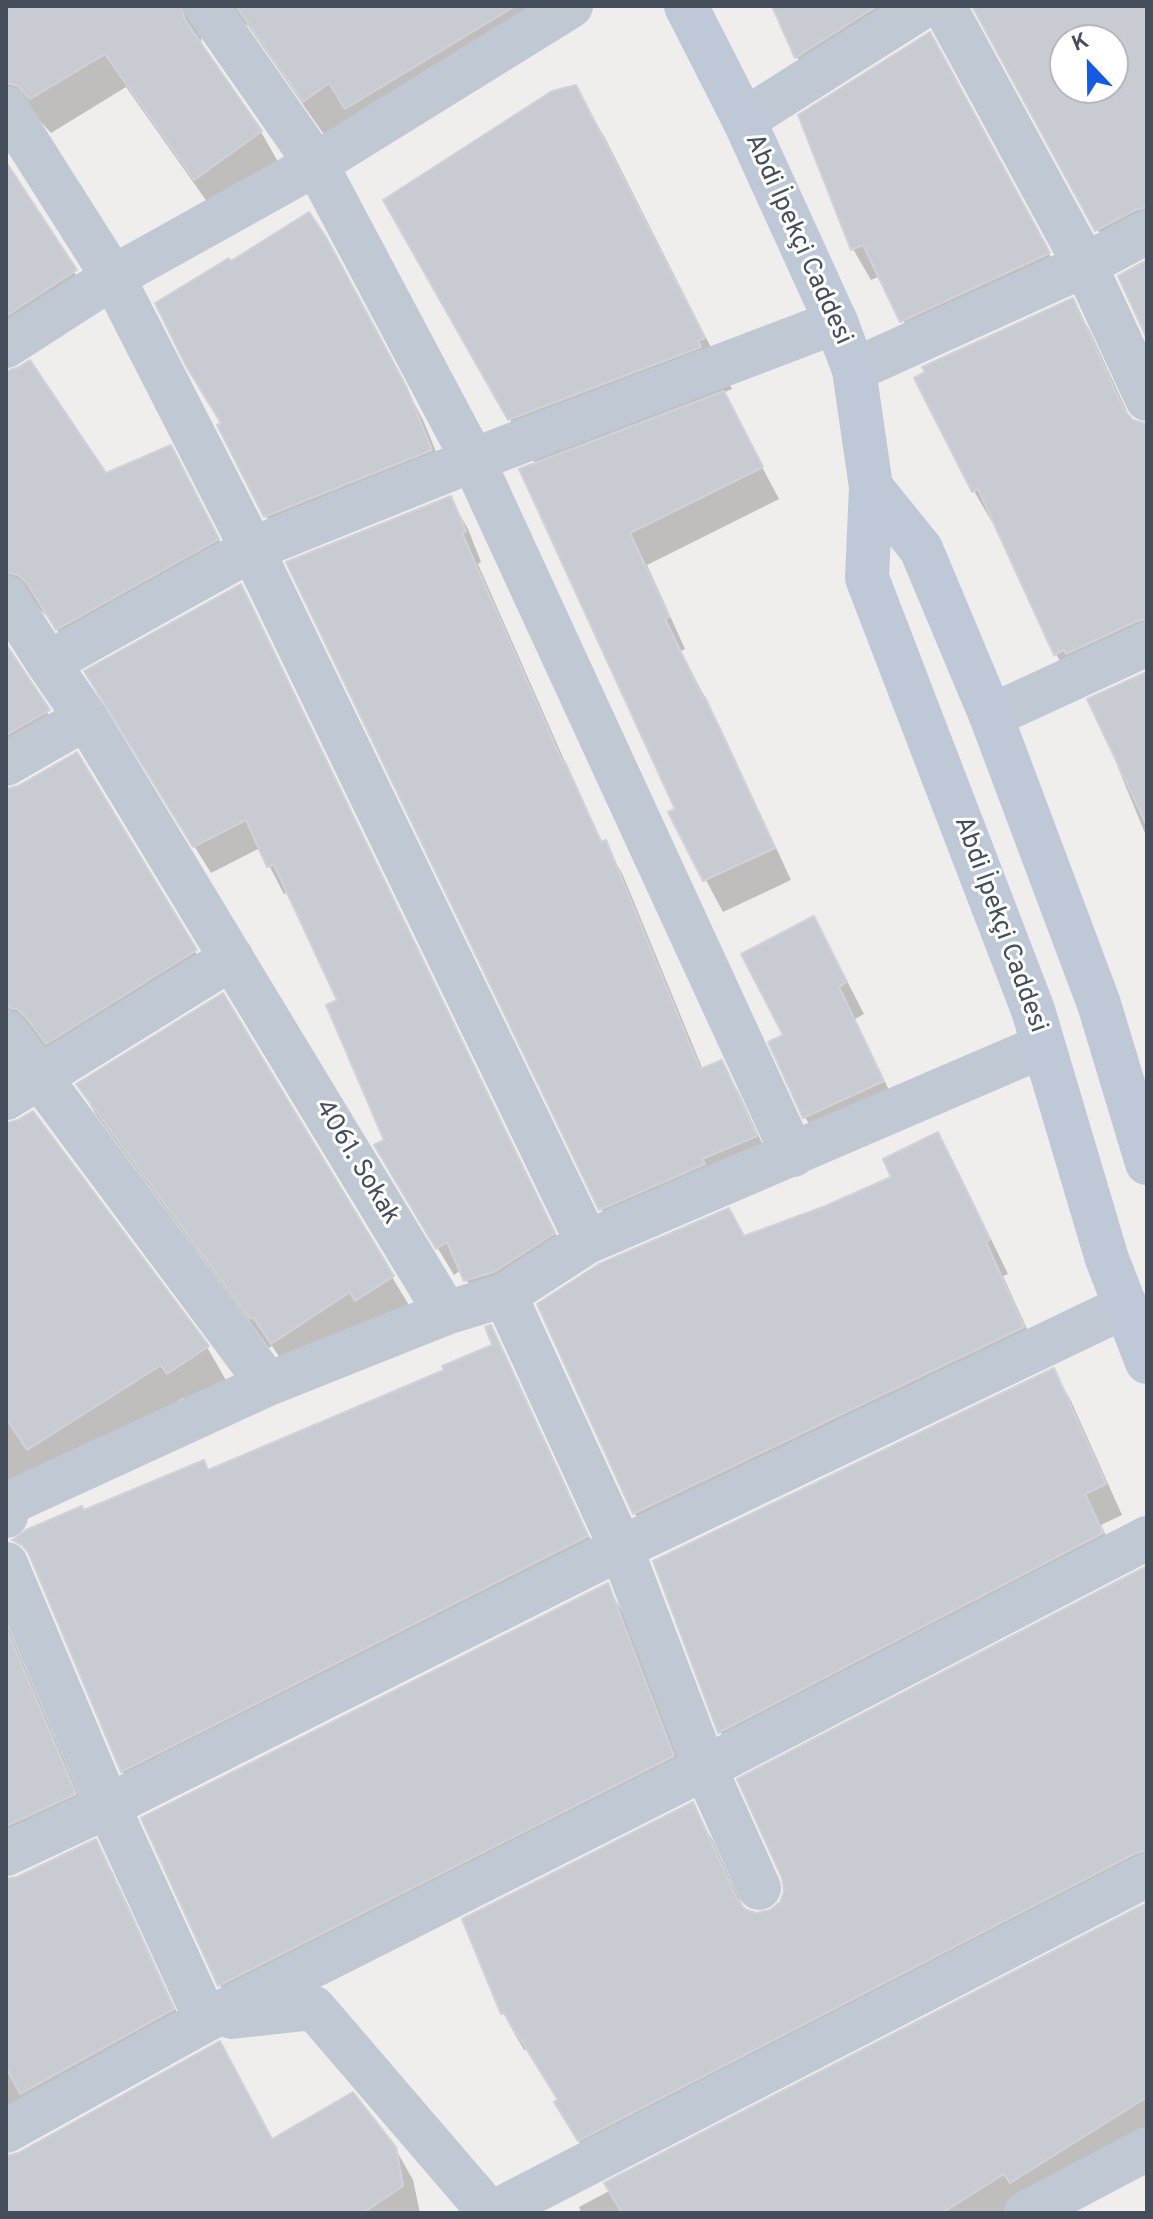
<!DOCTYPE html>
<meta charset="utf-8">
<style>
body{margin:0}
#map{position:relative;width:1153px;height:2219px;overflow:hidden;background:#f0eded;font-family:Overpass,sans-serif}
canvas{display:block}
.frame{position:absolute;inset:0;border:8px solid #454e5b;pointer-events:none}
.north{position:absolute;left:1049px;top:24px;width:80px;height:80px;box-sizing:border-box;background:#fff;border:2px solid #b5b8bd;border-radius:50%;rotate:338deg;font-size:22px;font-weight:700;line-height:32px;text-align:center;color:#454e5b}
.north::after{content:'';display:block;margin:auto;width:28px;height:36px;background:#145ae3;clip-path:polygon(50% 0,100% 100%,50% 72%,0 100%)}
</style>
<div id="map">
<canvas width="1153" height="2219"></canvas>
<div class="frame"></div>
<div class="north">K</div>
</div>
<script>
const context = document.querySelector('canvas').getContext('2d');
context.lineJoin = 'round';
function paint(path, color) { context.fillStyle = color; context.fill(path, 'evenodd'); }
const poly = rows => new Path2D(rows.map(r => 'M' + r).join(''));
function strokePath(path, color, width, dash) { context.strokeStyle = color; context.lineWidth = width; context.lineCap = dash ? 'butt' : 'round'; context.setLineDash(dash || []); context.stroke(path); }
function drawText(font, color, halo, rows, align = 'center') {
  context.font = font + ' Overpass,sans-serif'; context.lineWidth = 6; context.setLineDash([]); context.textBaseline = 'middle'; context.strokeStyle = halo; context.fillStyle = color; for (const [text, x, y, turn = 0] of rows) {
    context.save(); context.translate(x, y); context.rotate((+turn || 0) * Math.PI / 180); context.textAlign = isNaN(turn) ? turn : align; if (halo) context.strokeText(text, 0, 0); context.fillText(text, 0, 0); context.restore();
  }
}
paint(poly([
 [6,6,558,6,325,136,248,26,238,18,202,32,201,45,261,132,281,167,215,213,126,87,51,133,39,120,6,129],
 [774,6,961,6,818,95,797,57],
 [972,6,1147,6,1147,244,1115,261,984,23],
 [1065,40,1113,40,1113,88,1065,88],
 [947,66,1066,285,920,352,880,276,871,280,853,249],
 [575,87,605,138,732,389,725,392,728,398,726,399,779,499,647,565,685,649,681,651,722,731,791,880,723,912,670,813,678,810,536,465,385,201],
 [6,162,6,166,96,306,6,367],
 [230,263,343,270,423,420,448,481,284,548,266,516,223,424],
 [1072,301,1090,331,1131,420,1147,426,1147,655,1074,685,1056,654,995,520,992,522,974,491],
 [6,373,105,475,190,482,237,575,78,663,50,619,40,610,6,618],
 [450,498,468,529,481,562,478,564,572,778,603,843,622,873,703,1070,721,1063,739,1093,773,1167,618,1239,601,1209],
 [240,586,256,614,569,1261,482,1308,461,1270,454,1275,392,1173,386,1141,340,1001,289,892,284,894,260,848,211,873,103,699],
 [6,646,68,746,6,784],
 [1147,674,1147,838,1117,765,1120,764],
 [77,755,216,986,68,1078,6,1053,6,791,18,788],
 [831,950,864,1014,855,1019,900,1113,823,1148,805,1117,786,1036],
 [79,1085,392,1277,410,1307,290,1373,272,1346,269,1348,96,1115],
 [33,1113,207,1347,227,1382,189,1407,183,1398,48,1484,6,1489,6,1125,19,1121],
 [938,1135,957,1169,1008,1274,1003,1276,1042,1362,654,1547,635,1514,539,1305,744,1238,824,1209,894,1178],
 [490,1328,505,1353,601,1562,137,1796,122,1771,84,1513,208,1472,446,1371,495,1346],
 [1054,1371,1071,1401,1122,1515,1101,1525,1119,1564,738,1762,720,1732,655,1562],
 [1147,1578,1147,1894,600,2176,578,2140,560,2101,527,2049,524,2050,503,2013,692,1805,713,1841,745,1911,756,1915,771,1912],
 [607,1585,624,1615,689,1786,237,2015,220,1985],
 [6,1622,92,1825,6,1868],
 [95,1842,113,1873,190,2041,6,2145,6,1881,17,1879],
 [1147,1905,1147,2144,1021,2213,581,2213,579,2207],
 [272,2141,395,2148,413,2180,420,2213,6,2213,6,2158]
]), '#0003');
const building = poly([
 [6,6,181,6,185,20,262,131,194,180,105,54,30,99,18,86,6,83,6,6],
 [236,6,515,6,345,109,329,83,303,102,236,6],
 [772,6,877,6,795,58,772,6],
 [972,6,1147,6,1147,207,1135,210,1095,231,972,6],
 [1065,40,1113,40,1113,88,1065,88,1065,40],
 [930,32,1050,253,900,322,863,245,851,250,798,115,930,32],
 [576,85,705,338,698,341,701,347,508,420,383,200,552,91,576,85],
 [6,162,77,270,6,316,6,162],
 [309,212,326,237,406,386,432,450,264,517,217,425,221,423,186,366,155,303,229,258,231,261,309,212],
 [1147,260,1147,339,1118,276,1147,260],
 [1073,298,1124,410,1133,420,1147,424,1147,619,1137,621,1066,654,1064,650,1054,655,978,489,972,492,914,378,925,372,922,367,1073,298],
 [30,360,106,473,171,445,219,539,56,630,27,583,18,575,6,572,6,371,19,367,30,360],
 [724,391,763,467,630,533,669,617,665,619,703,698,705,697,775,848,703,881,668,812,675,809,519,469,724,391],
 [451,496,466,531,462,533,563,763,565,762,601,842,606,840,700,1069,722,1060,757,1136,702,1159,705,1164,599,1210,286,562,451,496],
 [241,584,555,1233,494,1272,464,1281,447,1242,436,1249,374,1145,384,1140,326,1005,337,1000,274,865,267,867,246,820,193,847,84,671,241,584],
 [6,644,50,710,6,735,6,644],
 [1147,672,1147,826,1087,699,1147,672],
 [77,752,197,950,46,1044,26,1017,17,1009,10,1008,6,1002,6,789,18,786,77,752],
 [814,916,847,982,839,987,884,1081,803,1118,768,1042,783,1035,741,954,814,916],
 [223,993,394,1276,355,1301,350,1292,271,1344,253,1317,250,1319,76,1084,223,993],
 [33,1111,209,1346,167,1374,161,1365,27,1450,6,1418,6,1123,18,1120,33,1111],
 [938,1132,990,1239,986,1242,1024,1327,633,1514,537,1304,599,1264,729,1208,744,1236,823,1207,891,1177,883,1159,938,1132],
 [491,1325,588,1536,121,1772,29,1554,22,1545,12,1540,26,1530,82,1506,84,1510,204,1460,208,1470,444,1370,442,1366,492,1345,485,1327,491,1325],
 [1054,1368,1106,1484,1085,1494,1103,1533,718,1733,653,1561,1054,1368],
 [1147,1566,1147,1850,1136,1853,578,2141,554,2102,558,2100,504,2013,501,2014,462,1919,693,1802,737,1899,745,1909,756,1913,770,1910,780,1902,784,1891,782,1878,737,1779,1147,1566],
 [608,1583,674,1756,218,1986,141,1818,608,1583],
 [6,1628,76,1794,6,1826,6,1628],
 [96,1839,174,2009,20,2094,6,2067,6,1879,17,1877,96,1839],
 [1147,1903,1147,2097,1010,2183,1004,2174,942,2213,622,2213,604,2183,1147,1903],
 [220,2041,272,2139,353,2092,396,2147,403,2186,363,2213,6,2213,6,2156,18,2153,220,2041]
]);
paint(building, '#c9cbd3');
strokePath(building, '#d1d2d9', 2);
strokePath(poly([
 [206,6,316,164,473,460,793,1155],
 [944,6,1085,265,1147,399],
 [6,108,113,277,252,549,587,1242],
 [744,120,924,6],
 [6,346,113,277,316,164,571,6],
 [854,370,1085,265,1147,232],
 [6,597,48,663,86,718,446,1313,268,1384,9,1503,6,1516],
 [48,663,252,549,473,460,836,322],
 [991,716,1147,644],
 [6,764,86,718],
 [6,1032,268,1384],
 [6,1098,232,958],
 [505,1295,621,1548,705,1768,759,1888],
 [446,1313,505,1295,587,1242,1043,1046],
 [6,1564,108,1806,206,2020],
 [6,1854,108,1806,621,1548,1126,1306],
 [232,2017,314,2008,490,2213],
 [6,2131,206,2020,705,1768,1147,1538],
 [492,2213,1147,1875],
 [1026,2213,1147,2149]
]), '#c0c8d3', 44);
strokePath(poly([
 [686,6,744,120,836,322,854,370,871,487,867,578,1033,1010,1107,1259,1147,1362],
 [871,487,921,549,991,716,1099,1004,1147,1163]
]), '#bfc8d7', 44);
drawText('26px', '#454e5b', '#fff', [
 ["Abdi İpekçi Caddesi",797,240,66],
 ["Abdi İpekçi Caddesi",999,925,70],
 ["4061. Sokak",356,1163,59]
]);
</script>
